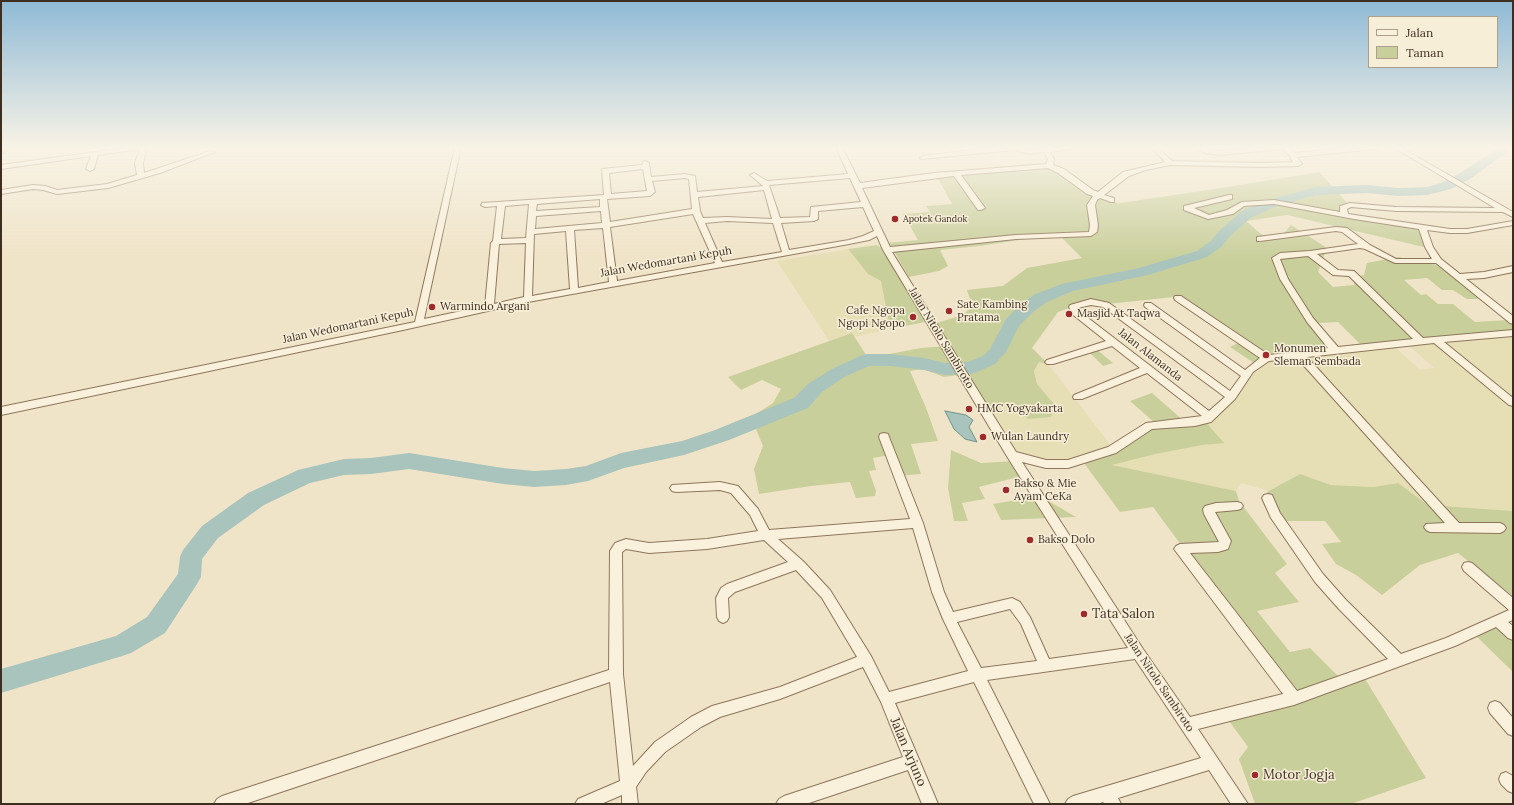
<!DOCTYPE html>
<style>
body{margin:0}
#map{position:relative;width:1514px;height:805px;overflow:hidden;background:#f0e4c8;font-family:Lora,serif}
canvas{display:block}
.frame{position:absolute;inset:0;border:2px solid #3d2e20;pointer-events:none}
.legend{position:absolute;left:1368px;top:16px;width:130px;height:52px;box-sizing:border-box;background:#f7eed8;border:1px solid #ada18e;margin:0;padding:5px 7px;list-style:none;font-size:12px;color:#3d2e20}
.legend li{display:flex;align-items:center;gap:8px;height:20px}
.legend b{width:20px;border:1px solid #ada18e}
</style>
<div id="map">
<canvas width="1514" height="805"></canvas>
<div class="frame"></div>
<ul class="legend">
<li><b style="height:5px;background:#faf1dc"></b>Jalan</li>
<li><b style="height:11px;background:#c9cf9b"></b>Taman</li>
</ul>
</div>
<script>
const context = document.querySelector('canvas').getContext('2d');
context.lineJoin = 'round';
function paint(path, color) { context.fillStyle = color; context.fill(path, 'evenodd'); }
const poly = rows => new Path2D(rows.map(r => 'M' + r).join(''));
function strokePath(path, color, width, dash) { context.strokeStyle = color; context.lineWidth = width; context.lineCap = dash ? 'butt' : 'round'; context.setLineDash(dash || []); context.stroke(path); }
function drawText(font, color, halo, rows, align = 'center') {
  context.font = font + ' Lora,serif'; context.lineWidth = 3; context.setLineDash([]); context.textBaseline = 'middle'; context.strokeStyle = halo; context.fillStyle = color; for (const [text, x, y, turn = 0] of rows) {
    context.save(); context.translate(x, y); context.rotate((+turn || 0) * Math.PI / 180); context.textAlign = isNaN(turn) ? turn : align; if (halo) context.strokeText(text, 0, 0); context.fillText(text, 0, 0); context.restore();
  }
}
paint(poly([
 [848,249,868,274,881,281,890,329,855,337,852,333,829,341,777,261],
 [1513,333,1513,511,1428,505,1398,483,1373,487,1331,485,1300,474,1270,491,1241,483,1236,491,1081,459,1048,464,1013,455,987,411,1007,402,1028,419,1055,405,1037,384,1034,371,1039,362,1048,364,1113,448,1208,416,1265,357,1392,344,1420,370,1434,368,1406,343]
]), '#e6deb5');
paint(poly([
 [1049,166,1067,170,1094,195,1112,202,1120,203,1208,190,1319,172,1349,205,1342,208,1344,216,1422,228,1428,248,1287,215,1246,221,1268,240,1279,239,1291,225,1327,248,1318,272,1333,287,1354,285,1354,277,1364,275,1367,263,1398,257,1437,265,1484,299,1467,299,1453,290,1442,290,1427,278,1404,280,1421,295,1426,294,1438,304,1453,304,1475,322,1509,320,1513,323,1513,333,1363,347,1338,322,1318,323,1342,350,1265,357,1254,363,1230,347,1242,341,1174,297,1069,308,1058,312,1032,348,1048,364,1039,362,1034,371,1037,384,1055,405,1051,417,1028,419,1007,402,987,411,966,374,944,377,923,369,910,371,926,408,938,441,911,444,921,474,898,476,890,455,873,458,876,470,869,471,876,491,875,496,856,498,850,482,811,486,759,494,754,469,763,446,751,417,773,403,781,389,762,380,741,390,728,377,852,333,868,358,921,348,949,346,936,323,963,315,972,306,967,290,1003,286,1027,268,1082,258,1058,234,980,246,940,250,948,266,939,271,909,277,895,253,886,243,918,240,903,214,930,212,926,206,952,204,936,175],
 [877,245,886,251,930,321,890,329,881,281,868,274,848,249],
 [1095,348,1113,363,1103,366,1087,350],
 [1152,393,1184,421,1202,418,1224,443,1202,445,1155,454,1112,465,1236,491,1239,501,1287,564,1275,573,1299,602,1257,611,1290,652,1310,648,1342,680,1362,674,1426,778,1351,804,1255,804,1239,759,1248,747,1224,714,1292,695,1153,507,1120,512,1081,459,1107,451,1155,423,1130,401],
 [951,450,981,463,1017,461,1026,475,979,487,985,499,962,503,968,521,954,521,948,488],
 [1300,474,1331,485,1373,487,1398,483,1428,505,1513,511,1513,596,1458,553,1420,565,1382,595,1356,575,1336,564,1322,544,1341,542,1325,521,1283,521,1267,492],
 [1040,496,1076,517,1001,520,993,504],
 [1498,621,1513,633,1513,672,1472,632]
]), '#c9cf9b');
const water = poly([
 [945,411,966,415,973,420,969,427,977,442,965,439,954,429,945,411]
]);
paint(water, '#a9c4bc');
strokePath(water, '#6f938a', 1);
paint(poly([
 [1499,147,1513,148,1470,179,1451,189,1427,195,1398,196,1366,193,1316,195,1280,205,1252,217,1230,236,1221,247,1207,257,1148,275,1073,291,1047,302,1033,312,1019,326,1006,352,995,364,977,372,971,374,945,375,924,370,890,366,869,366,844,377,822,392,808,408,729,440,684,455,624,468,588,481,566,485,534,487,503,484,409,469,371,474,344,475,310,483,264,505,218,538,202,559,201,577,197,584,165,633,131,653,122,656,1,693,1,669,116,636,147,617,178,574,180,557,183,550,202,526,248,493,298,470,344,459,371,458,409,453,503,468,534,471,566,469,586,466,621,453,682,441,715,430,794,398,808,384,832,369,860,356,866,354,890,354,924,358,945,363,968,362,983,356,990,349,1006,319,1021,304,1035,294,1062,284,1139,268,1197,251,1211,241,1220,230,1242,211,1269,200,1315,187,1366,185,1398,188,1427,187,1441,183,1460,173,1499,147]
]), '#a9c4bc');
const minor = poly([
 [2,147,8,147,3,153,1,154,2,147],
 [132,147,147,147,143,163,144,173,210,151,215,152,160,173,108,188,57,194,43,190,33,189,1,194,1,190,33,185,45,186,57,190,107,184,137,175,135,163,140,149,98,155,94,169,90,171,86,169,91,156,1,169,1,165,132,147],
 [455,147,461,147,424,319,485,306,491,243,493,241,497,206,485,207,481,205,482,203,604,195,602,169,642,165,643,162,645,161,649,163,651,177,685,174,695,176,697,192,763,186,750,175,754,173,767,181,848,174,836,147,842,147,860,183,934,173,1046,164,1048,159,1044,152,1029,154,1015,150,921,159,920,158,923,156,996,147,1017,147,1029,150,1041,148,1041,147,1074,147,1071,149,1050,152,1054,159,1053,165,1064,169,1093,190,1098,192,1123,172,1165,162,1151,147,1157,147,1172,161,1261,163,1293,162,1290,156,1283,149,1220,155,1205,153,1195,147,1202,147,1209,150,1220,151,1268,147,1288,147,1295,153,1360,147,1379,147,1376,149,1297,157,1302,164,1298,166,1261,167,1170,165,1146,170,1129,176,1104,195,1114,198,1114,202,1111,202,1100,198,1097,200,1095,205,1098,225,1097,232,1091,236,1016,239,892,252,1016,452,1046,460,1068,460,1108,447,1146,423,1202,416,1147,373,1082,399,1074,399,1073,397,1074,395,1140,368,1112,346,1053,364,1047,364,1045,362,1047,360,1106,341,1072,314,1069,307,1070,305,1091,299,1109,303,1230,391,1241,376,1145,307,1144,305,1145,303,1151,303,1245,370,1260,358,1175,300,1174,298,1175,296,1181,296,1269,355,1328,348,1307,322,1280,279,1272,258,1280,253,1310,251,1358,244,1342,232,1336,231,1260,241,1257,241,1257,237,1336,227,1347,228,1370,245,1396,259,1432,259,1425,247,1419,229,1354,219,1274,204,1244,206,1233,214,1208,219,1184,210,1184,206,1229,195,1232,195,1232,199,1194,208,1209,215,1227,210,1242,202,1274,200,1340,212,1340,206,1350,203,1396,207,1495,208,1393,147,1400,147,1513,212,1513,217,1503,212,1396,211,1351,207,1347,209,1348,214,1450,229,1467,229,1513,221,1513,225,1467,233,1450,233,1427,230,1433,247,1441,259,1460,274,1484,272,1513,266,1513,272,1484,278,1466,279,1513,316,1513,324,1510,323,1436,263,1395,263,1365,249,1360,248,1317,254,1338,270,1354,271,1423,338,1513,330,1513,336,1444,342,1513,398,1513,406,1509,405,1434,343,1307,357,1459,523,1500,523,1504,525,1506,528,1504,531,1500,533,1430,532,1426,530,1424,527,1426,524,1445,523,1297,358,1269,361,1253,372,1235,399,1211,422,1195,426,1152,429,1116,453,1068,468,1046,468,1022,462,1143,649,1190,717,1283,694,1174,549,1176,546,1180,544,1219,542,1204,514,1203,509,1205,506,1216,503,1237,502,1241,503,1243,506,1241,509,1237,510,1215,512,1231,541,1228,549,1218,552,1190,553,1297,691,1388,659,1338,608,1315,582,1271,518,1262,498,1264,495,1268,494,1272,495,1280,513,1323,574,1346,600,1401,654,1446,638,1509,610,1464,571,1462,567,1464,563,1468,562,1472,563,1513,598,1513,620,1508,622,1513,626,1513,640,1508,638,1496,627,1455,646,1294,705,1198,729,1248,804,1231,804,1209,770,1118,798,1121,804,1105,804,1103,802,1098,804,1065,804,1068,799,1073,796,1201,758,1135,659,987,680,1050,804,1034,804,974,682,895,703,938,804,922,804,908,770,806,804,776,804,779,799,784,796,903,757,881,702,863,667,780,699,720,717,701,727,665,752,646,772,636,787,638,804,622,804,622,795,601,804,575,804,578,799,620,781,610,682,245,804,214,804,217,799,222,796,609,670,610,551,615,543,626,539,649,543,707,539,758,531,750,515,731,493,720,490,676,492,672,491,670,488,672,485,720,482,738,486,758,509,769,530,910,519,879,437,880,434,884,433,888,434,889,437,923,523,944,592,953,612,1012,598,1020,602,1030,617,1049,659,1128,648,1008,458,883,250,877,236,869,240,849,244,528,302,403,330,1,415,1,407,415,322,455,147],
 [1048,168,1058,173,1087,194,1093,196,1087,205,1090,225,1089,232,1016,235,890,247,862,188,954,176,978,210,981,210,985,208,961,175,1048,168],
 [643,169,647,191,611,194,609,173,643,169],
 [685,178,689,179,692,209,610,222,607,199,650,196,655,192,652,181,685,178],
 [850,178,861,202,811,207,810,217,780,218,769,185,850,178],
 [764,190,772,219,727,217,703,218,700,211,698,197,764,190],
 [600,199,600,207,536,211,537,204,600,199],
 [529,204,526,238,501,239,505,206,529,204],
 [863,207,874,231,863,236,849,240,789,250,781,223,814,221,818,219,818,211,863,207],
 [601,211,602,223,535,229,536,216,601,211],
 [693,214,715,263,617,281,610,227,693,214],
 [727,221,773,223,782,252,722,262,705,223,727,221],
 [603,228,609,282,578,288,574,230,603,228],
 [566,231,570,289,532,296,534,234,566,231],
 [526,243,524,297,494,304,499,244,526,243],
 [1308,256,1333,275,1349,276,1413,339,1338,347,1313,318,1288,279,1280,259,1308,256],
 [1091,305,1103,307,1225,397,1209,411,1079,311,1078,308,1091,305],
 [913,528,932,592,943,619,968,671,889,692,871,656,830,590,804,562,778,539,913,528],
 [764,540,788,562,727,584,721,588,716,598,717,617,719,621,723,623,727,621,729,617,728,598,735,592,796,570,822,598,857,657,780,687,712,706,691,717,655,742,633,766,623,674,622,552,626,549,649,553,707,549,764,540],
 [1010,609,1021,624,1037,661,981,668,957,622,1010,609],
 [1495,701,1500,703,1513,718,1513,736,1508,734,1490,713,1488,708,1490,703,1495,701],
 [1506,772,1513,776,1513,793,1508,791,1501,784,1499,779,1501,774,1506,772]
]);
strokePath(minor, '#8d765c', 2);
paint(minor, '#faf1dc');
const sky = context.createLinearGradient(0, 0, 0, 259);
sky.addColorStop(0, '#8fbad6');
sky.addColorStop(0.57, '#f8f3e6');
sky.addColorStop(1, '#f8f3e600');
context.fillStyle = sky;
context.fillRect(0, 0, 1514, 259);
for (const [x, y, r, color] of [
 [895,219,4,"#9e2a2b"],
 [432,307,4,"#9e2a2b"],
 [949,311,4,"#9e2a2b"],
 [1069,314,4,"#9e2a2b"],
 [913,317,4,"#9e2a2b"],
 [1266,355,4,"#9e2a2b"],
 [969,409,4,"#9e2a2b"],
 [983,437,4,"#9e2a2b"],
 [1006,490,4,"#9e2a2b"],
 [1030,540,4,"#9e2a2b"],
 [1084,614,4,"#9e2a2b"],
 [1255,775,4,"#9e2a2b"]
]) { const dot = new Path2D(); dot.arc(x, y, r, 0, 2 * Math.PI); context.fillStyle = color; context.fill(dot); strokePath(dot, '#f7eed8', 1.5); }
drawText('9px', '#3d2e20', '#f7eed8', [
 ["Apotek Gandok",903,219]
], 'left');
drawText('11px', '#3d2e20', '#f7eed8', [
 ["Jalan Wedomartani Kepuh",666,262,-10],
 ["Jalan Wedomartani Kepuh",348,326,-12],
 ["Jalan Nitolo Sambiroto",941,338,59],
 ["Jalan Alamanda",1150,355,38],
 ["Jalan Nitolo Sambiroto",1159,683,56]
]);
drawText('11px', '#3d2e20', '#f7eed8', [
 ["Sate Kambing",957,305],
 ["Pratama",957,318],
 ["Warmindo Argani",440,307],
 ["Cafe Ngopa",905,311,"right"],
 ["Ngopi Ngopo",905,324,"right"],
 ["Masjid At Taqwa",1077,314],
 ["Monumen",1274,349],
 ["Sleman Sembada",1274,362],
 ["HMC Yogyakarta",977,409],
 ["Wulan Laundry",991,437],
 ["Bakso & Mie",1014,484],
 ["Ayam CeKa",1014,497],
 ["Bakso Dolo",1038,540]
], 'left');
drawText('13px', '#3d2e20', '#f7eed8', [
 ["Tata Salon",1092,614],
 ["Motor Jogja",1263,775]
], 'left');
drawText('13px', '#3d2e20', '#f7eed8', [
 ["Jalan Arjuno",908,752,67]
]);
</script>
